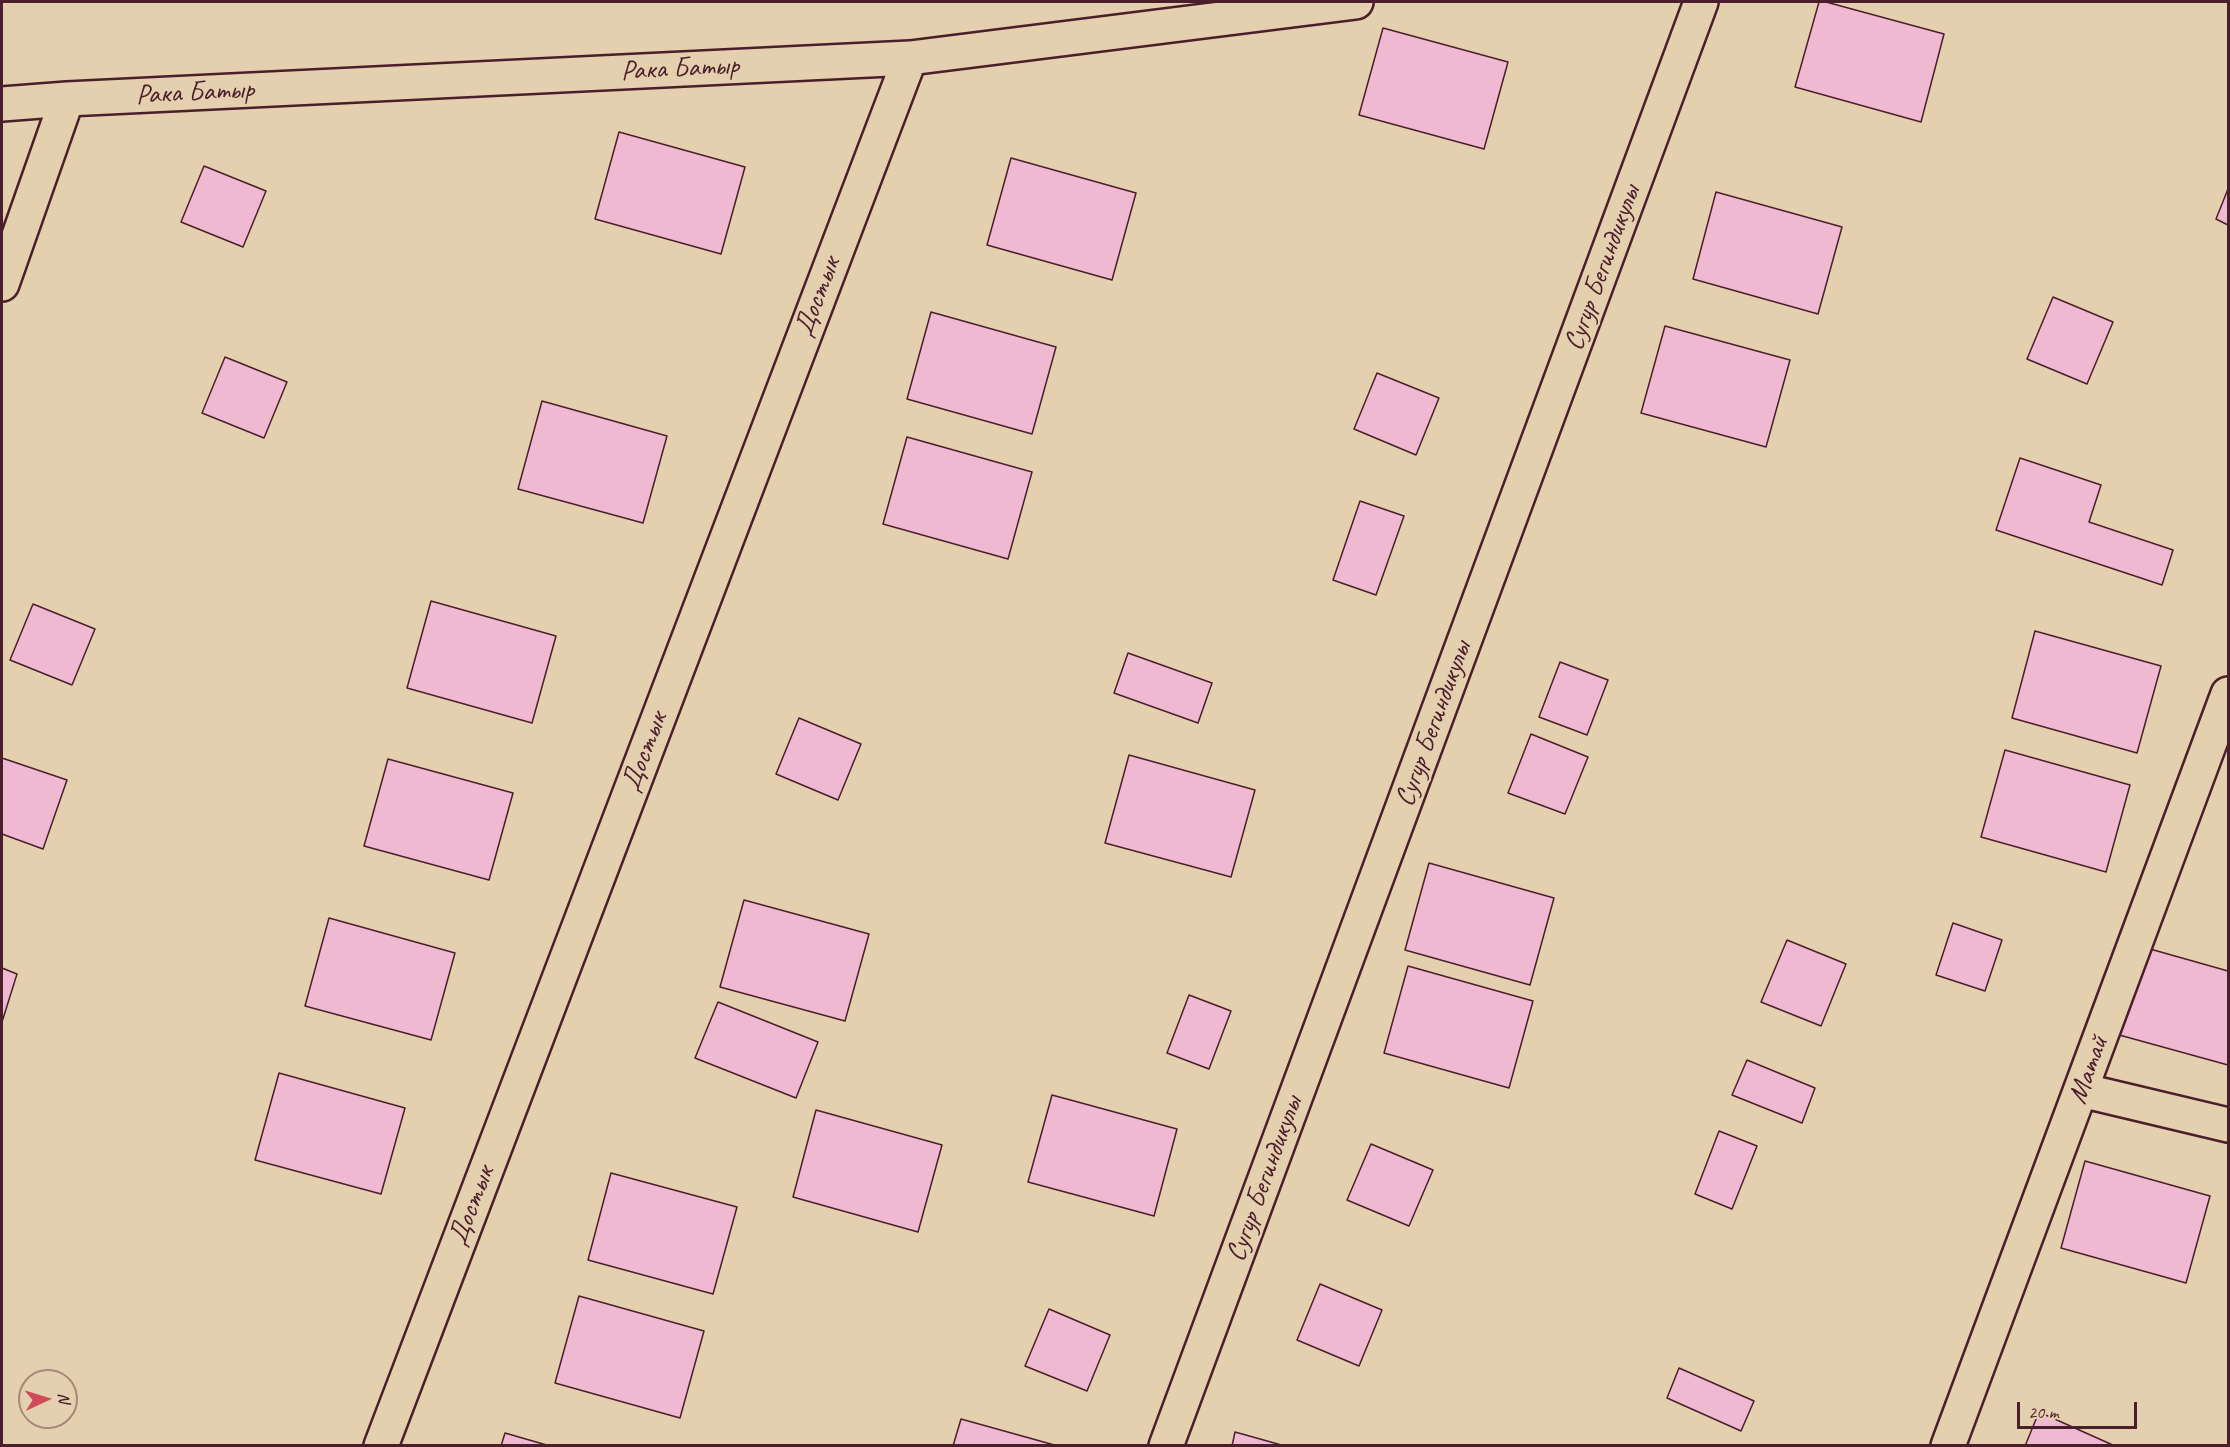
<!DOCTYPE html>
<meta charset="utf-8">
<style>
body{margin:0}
#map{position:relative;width:2230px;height:1447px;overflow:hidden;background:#e4cfae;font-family:Caveat,sans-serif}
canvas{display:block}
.frame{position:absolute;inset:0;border:3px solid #4a1f2b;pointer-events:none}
.north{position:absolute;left:18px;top:1369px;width:60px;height:60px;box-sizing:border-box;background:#e4cfae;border:2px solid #a6897a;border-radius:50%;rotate:86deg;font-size:16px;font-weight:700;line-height:24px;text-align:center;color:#4a1f2b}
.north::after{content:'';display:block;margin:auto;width:21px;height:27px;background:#d1495b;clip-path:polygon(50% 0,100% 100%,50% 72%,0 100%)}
.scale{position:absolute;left:2017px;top:1402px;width:120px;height:27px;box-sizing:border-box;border:3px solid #4a1f2b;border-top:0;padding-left:8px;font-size:18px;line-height:21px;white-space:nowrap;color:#4a1f2b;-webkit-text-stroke:4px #e4cfae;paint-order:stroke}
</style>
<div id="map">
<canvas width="2230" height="1447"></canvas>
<div class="frame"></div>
<div class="north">N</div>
<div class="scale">20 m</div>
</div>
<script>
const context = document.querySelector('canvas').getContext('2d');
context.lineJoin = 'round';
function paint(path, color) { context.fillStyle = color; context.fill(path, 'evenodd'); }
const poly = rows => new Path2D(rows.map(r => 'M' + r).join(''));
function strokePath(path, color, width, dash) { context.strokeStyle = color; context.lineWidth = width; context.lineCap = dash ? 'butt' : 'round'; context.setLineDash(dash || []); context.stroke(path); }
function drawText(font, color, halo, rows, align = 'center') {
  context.font = font + ' Caveat,sans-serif'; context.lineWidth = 4.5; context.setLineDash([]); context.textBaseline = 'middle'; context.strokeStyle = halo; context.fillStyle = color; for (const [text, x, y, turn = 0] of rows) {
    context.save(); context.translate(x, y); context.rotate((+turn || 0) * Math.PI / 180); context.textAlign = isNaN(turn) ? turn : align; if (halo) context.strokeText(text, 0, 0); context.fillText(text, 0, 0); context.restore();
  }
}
const building = poly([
 [1819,2,1826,2,1944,34,1921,122,1795,87,1819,2],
 [1383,28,1508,62,1484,149,1359,115,1383,28],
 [619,132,745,167,721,254,595,219,619,132],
 [1011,158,1136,193,1112,280,987,245,1011,158],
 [204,166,266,191,243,247,181,222,204,166],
 [2228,189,2228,225,2216,219,2228,189],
 [1716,192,1842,227,1818,314,1693,279,1716,192],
 [2053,297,2113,322,2087,384,2027,359,2053,297],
 [931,312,1056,347,1032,434,907,399,931,312],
 [1665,326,1790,360,1766,447,1641,413,1665,326],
 [225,357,287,382,264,438,202,413,225,357],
 [1377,373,1439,398,1416,455,1354,429,1377,373],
 [542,401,667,436,643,523,518,489,542,401],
 [907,437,1032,472,1008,559,883,524,907,437],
 [2020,458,2101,485,2089,522,2173,550,2162,585,1996,530,2020,458],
 [1360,501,1404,516,1376,595,1333,580,1360,501],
 [431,601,556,636,532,723,407,688,431,601],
 [33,604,95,629,72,685,10,660,33,604],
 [2035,631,2161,666,2137,753,2012,718,2035,631],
 [1128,653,1212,683,1198,723,1114,693,1128,653],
 [1560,662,1608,680,1587,735,1539,717,1560,662],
 [799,718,861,744,838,800,776,774,799,718],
 [1531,734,1588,757,1565,814,1508,793,1531,734],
 [2005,750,2130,785,2106,872,1981,837,2005,750],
 [1129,755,1255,790,1231,877,1105,843,1129,755],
 [2,758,67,780,43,849,2,834,2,758],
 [388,759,513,793,489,880,364,846,388,759],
 [1429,863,1554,898,1530,985,1405,950,1429,863],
 [744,900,869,934,845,1021,720,987,744,900],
 [329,918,455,953,431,1040,305,1006,329,918],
 [1953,923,2002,940,1985,991,1936,975,1953,923],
 [1787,940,1846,964,1821,1026,1761,1002,1787,940],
 [2136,945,2228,971,2228,1065,2112,1033,2136,945],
 [1408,966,1533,1001,1509,1088,1384,1053,1408,966],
 [2,968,17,974,2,1022,2,968],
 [1189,995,1231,1011,1209,1069,1167,1053,1189,995],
 [718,1002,818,1042,796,1098,695,1058,718,1002],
 [1747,1060,1815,1088,1802,1123,1732,1095,1747,1060],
 [279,1073,405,1108,381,1194,255,1160,279,1073],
 [1052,1095,1177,1129,1154,1216,1028,1182,1052,1095],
 [816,1110,942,1145,918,1232,793,1197,816,1110],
 [1719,1131,1757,1146,1732,1209,1695,1194,1719,1131],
 [1371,1144,1433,1170,1409,1226,1347,1200,1371,1144],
 [2085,1161,2210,1196,2186,1283,2061,1248,2085,1161],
 [611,1173,737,1207,713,1294,588,1260,611,1173],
 [1320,1284,1382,1310,1359,1366,1297,1340,1320,1284],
 [579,1296,704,1331,680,1418,555,1383,579,1296],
 [1049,1309,1110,1335,1087,1391,1025,1366,1049,1309],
 [1679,1368,1754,1401,1741,1431,1667,1398,1679,1368],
 [2039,1412,2115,1446,2025,1446,2039,1412],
 [961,1419,1058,1446,953,1446,961,1419],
 [1235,1432,1285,1446,1232,1446,1235,1432],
 [505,1433,550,1446,501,1446,505,1433]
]);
paint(building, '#efb9d2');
strokePath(building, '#4a1f2b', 1.5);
const minor = poly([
 [2,104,67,99,910,58,1356,2],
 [2,284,67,99],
 [2081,1090,2228,1125],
 [381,1446,910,58],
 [1166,1446,1701,2],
 [1948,1446,2228,694]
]);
strokePath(minor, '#4a1f2b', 38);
strokePath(minor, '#e4cfae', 33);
drawText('28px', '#4a1f2b', '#e4cfae', [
 ["Рака Батыр",680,69,-3],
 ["Рака Батыр",195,93,-3],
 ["Сугур Бегиндикулы",1603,268,-70],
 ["Достык",818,297,-69],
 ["Сугур Бегиндикулы",1434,724,-70],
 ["Достык",645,752,-69],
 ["Матай",2089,1070,-70],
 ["Сугур Бегиндикулы",1265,1179,-70],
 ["Достык",472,1206,-69]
]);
</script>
